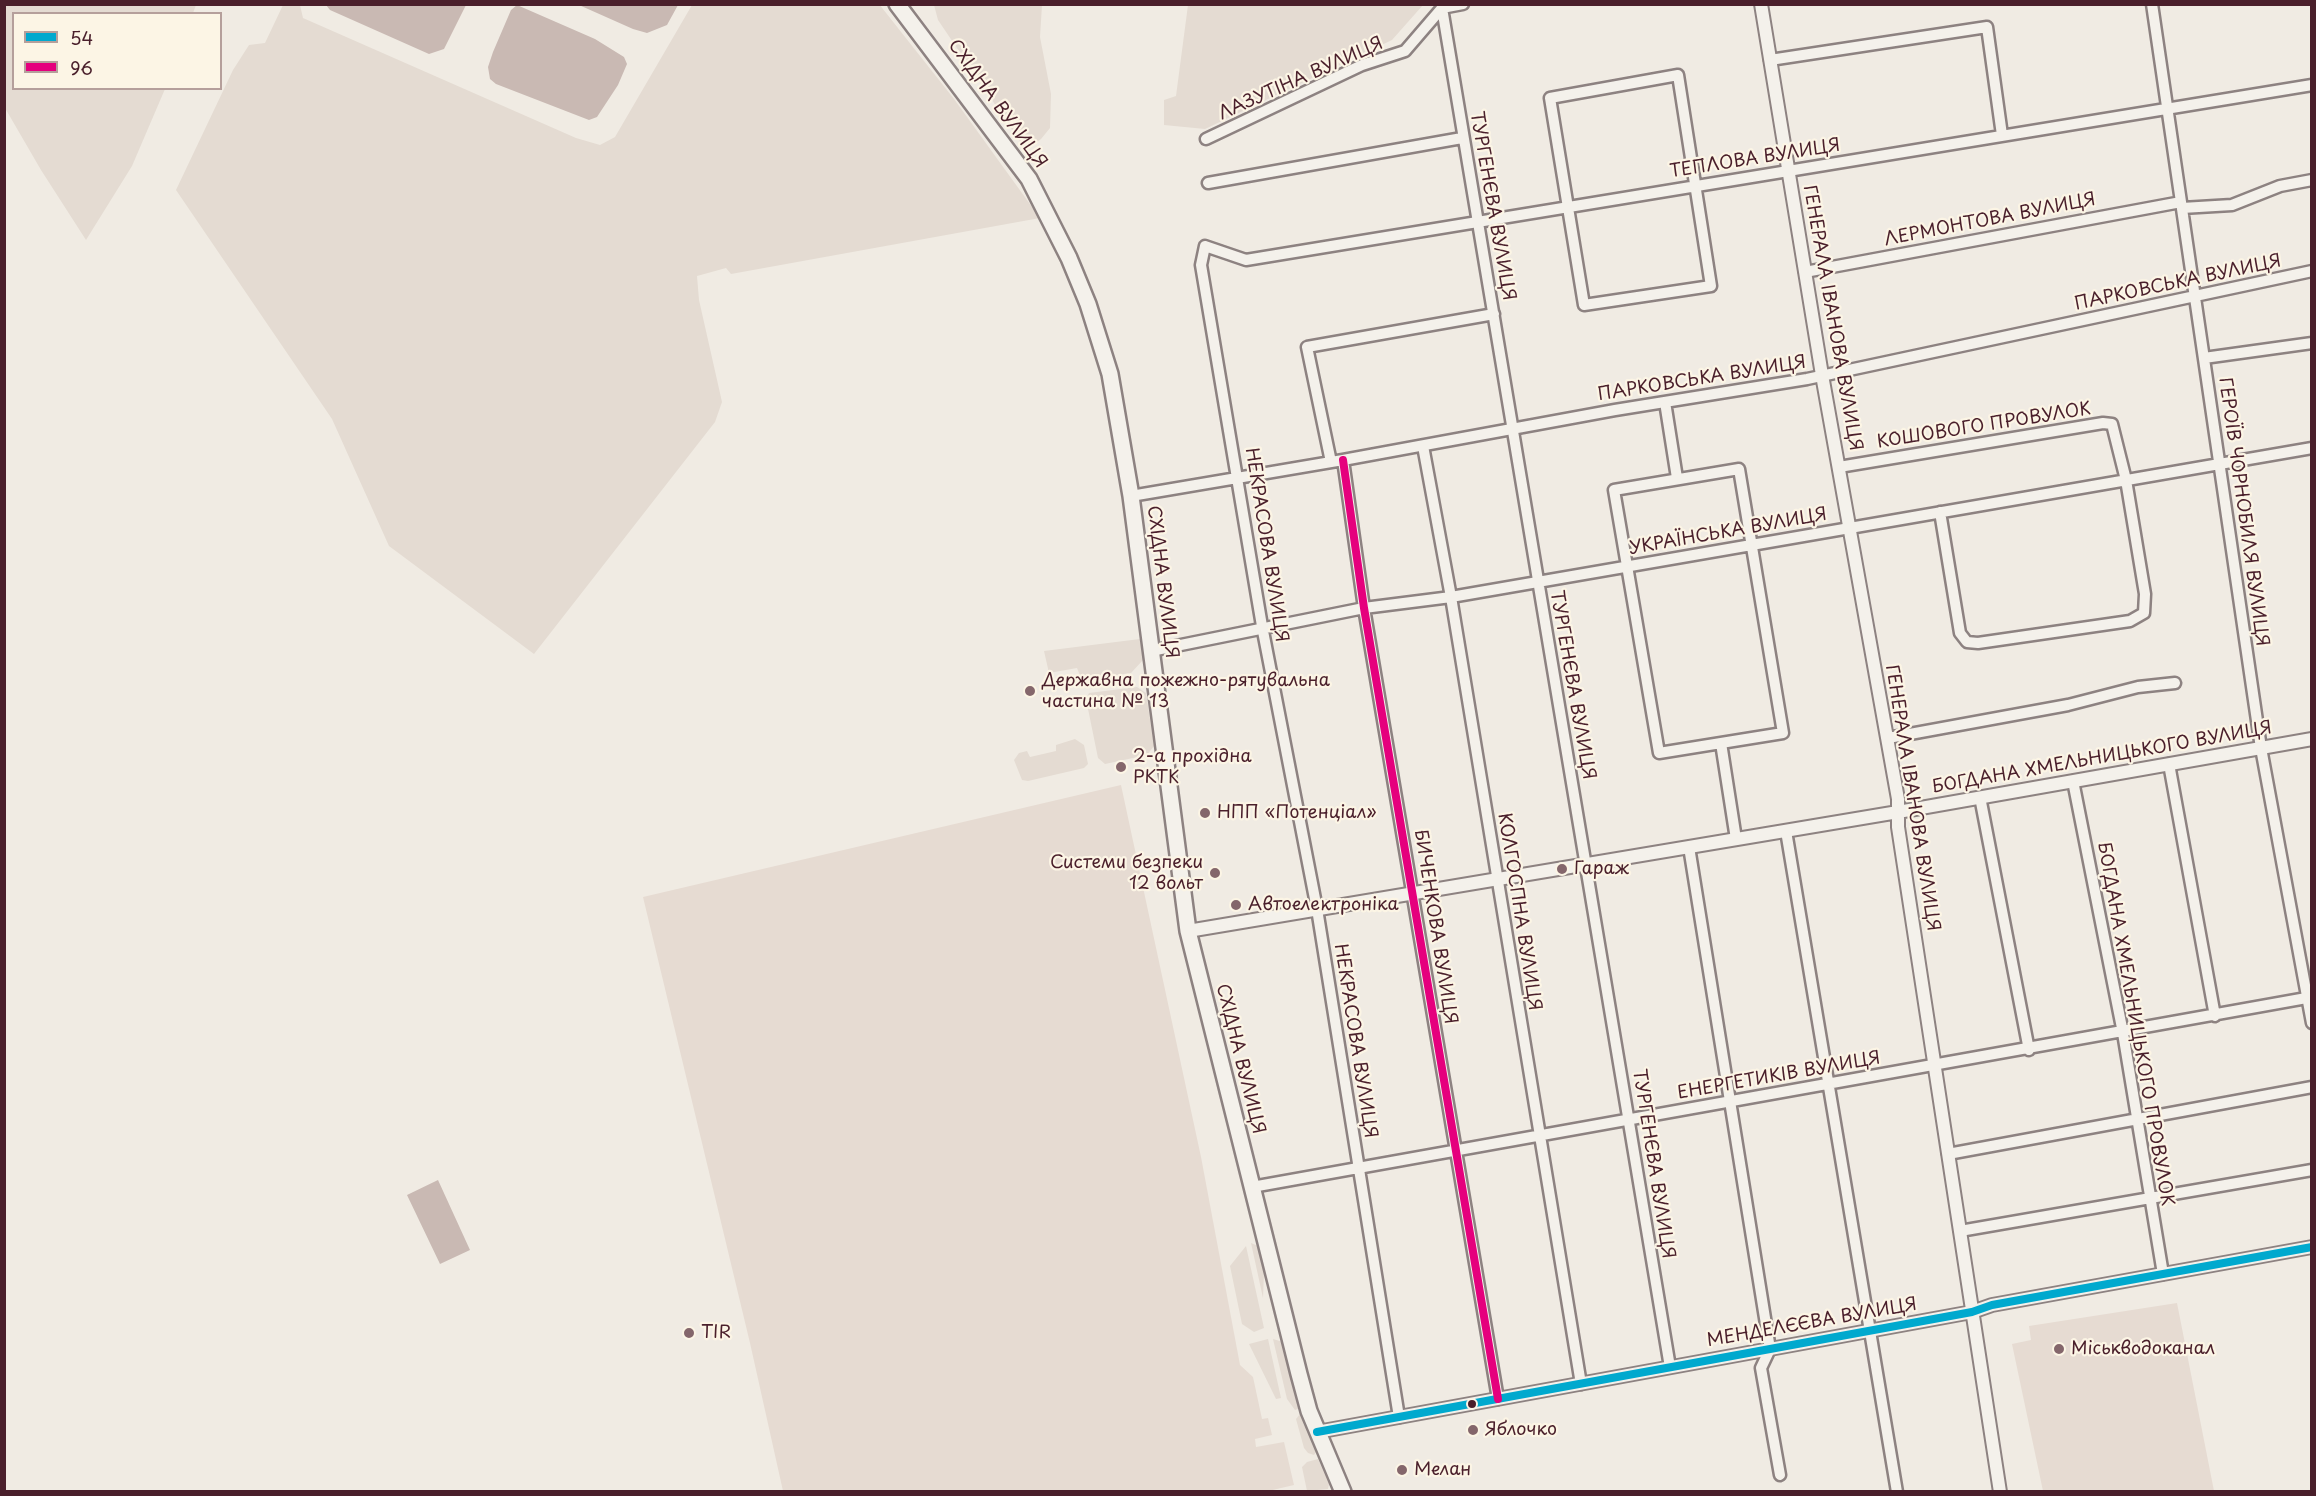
<!DOCTYPE html>
<meta charset="utf-8">
<style>
body{margin:0}
#map{position:relative;width:2316px;height:1496px;overflow:hidden;background:#f0ebe3;font-family:"Playpen Sans",sans-serif}
canvas{display:block}
.frame{position:absolute;inset:0;border:6px solid #4a1f2b;pointer-events:none}
.legend{position:absolute;left:12px;top:12px;width:210px;height:78px;box-sizing:border-box;background:#fcf5e5;border:2px solid #b59f9b;margin:0;padding:8px 10px;list-style:none;font-size:18px;color:#4a1f2b}
.legend li{display:flex;align-items:center;gap:12px;height:30px}
.legend b{width:30px;border:2px solid #b59f9b}
</style>
<div id="map">
<canvas width="2316" height="1496"></canvas>
<div class="frame"></div>
<ul class="legend">
<li><b style="height:8px;background:#00a9ce"></b>54</li>
<li><b style="height:8px;background:#e5007d"></b>96</li>
</ul>
</div>
<script>
const context = document.querySelector('canvas').getContext('2d');
context.lineJoin = 'round';
function paint(path, color) { context.fillStyle = color; context.fill(path, 'evenodd'); }
const poly = rows => new Path2D(rows.map(r => 'M' + r).join(''));
function strokePath(path, color, width, dash) { context.strokeStyle = color; context.lineWidth = width; context.lineCap = dash ? 'butt' : 'round'; context.setLineDash(dash || []); context.stroke(path); }
function drawText(font, color, halo, rows, align = 'center') {
  context.font = font + ' "Playpen Sans",sans-serif'; context.lineWidth = 4.5; context.setLineDash([]); context.textBaseline = 'middle'; context.strokeStyle = halo; context.fillStyle = color; for (const [text, x, y, turn = 0] of rows) {
    context.save(); context.translate(x, y); context.rotate((+turn || 0) * Math.PI / 180); context.textAlign = isNaN(turn) ? turn : align; if (halo) context.strokeText(text, 0, 0); context.fillText(text, 0, 0); context.restore();
  }
}
paint(poly([
 [1121,785,1201,1157,1240,1365,1253,1377,1262,1419,1268,1418,1272,1435,1255,1439,1256,1447,1284,1442,1294,1485,1264,1492,783,1491,750,1343,643,897],
 [2177,1303,2214,1491,2043,1491,2012,1344,2031,1340,2029,1326]
]), '#e6dbd2');
paint(poly([
 [879,4,954,99,1040,218,731,274,726,268,697,276,699,300,722,402,715,422,534,654,389,546,332,419,176,190,233,70,249,45,265,43,283,5,300,5,303,18,576,138,600,145,615,137,692,5],
 [4,5,196,5,193,13,14,14,14,88,165,89,132,166,86,240,41,170,5,108],
 [934,5,1042,5,1040,37,1051,94,1050,128,1041,139,1032,146,1021,143,938,20],
 [1188,5,1188,4,1423,5,1392,40,1205,129,1164,125,1164,100,1176,96],
 [1140,639,1143,660,1131,673,1087,679,1081,678,1077,668,1049,673,1044,651],
 [1137,687,1146,693,1154,746,1147,755,1105,764,1098,758,1086,699,1089,693],
 [1075,739,1084,745,1088,764,1084,768,1028,781,1022,780,1014,760,1019,753,1027,751,1030,757,1056,751,1056,745],
 [1251,1243,1258,1246,1264,1272,1263,1298],
 [1246,1246,1264,1328,1254,1332,1242,1324,1230,1266],
 [1268,1339,1281,1398,1276,1399,1249,1344],
 [1273,1339,1283,1342,1300,1408,1295,1410,1287,1399],
 [1300,1414,1304,1415,1316,1452,1314,1455,1308,1453,1304,1448,1296,1419],
 [1318,1459,1329,1484,1328,1489,1307,1491,1302,1467,1307,1462]
]), '#e4dbd2');
paint(poly([
 [326,5,466,5,444,49,429,54,330,10],
 [517,5,595,39,624,57,627,64,618,85,597,117,589,120,496,84,490,79,488,67,493,52,511,10],
 [579,5,678,5,667,25,647,33,633,29],
 [438,1180,470,1250,440,1264,407,1195]
]), '#c9b9b3');
const minor = poly([
 [2152,4,2261,748,2312,1023],
 [1442,8,1670,1367],
 [1770,60,1987,27,2002,135],
 [1678,75,1711,286,1584,305,1550,98,1678,75],
 [1206,139,1362,65,1405,51,1442,8,1463,4],
 [1208,183,1462,138],
 [2182,208,2232,205,2280,186,2312,180],
 [1805,272,2181,202],
 [2204,358,2312,343],
 [1665,402,1677,478],
 [1423,446,1451,597,1581,1384],
 [1343,460,1364,608,1498,1399],
 [1331,462,1307,347,1494,314],
 [1839,467,2103,423,2112,424,2126,480,2145,594,2144,613,2130,621,1978,643,1967,642,1960,633,1940,512],
 [1739,469,1783,733,1659,753,1614,490,1739,469],
 [1131,496,1343,460,1615,410,1807,379,2312,271],
 [1151,651,1364,608,1451,597,2312,448],
 [1888,738,2068,705,2138,687,2175,683],
 [1721,743,1736,839],
 [2169,764,2215,1016],
 [2073,781,2123,1033,2163,1274],
 [1980,797,2029,1050],
 [1786,831,1897,1492],
 [1689,847,1770,1349,1761,1368,1780,1475],
 [1948,1154,2312,1087],
 [1252,1187,2312,997],
 [1960,1231,2312,1170],
 [1399,1417,1317,909,1262,626,1201,265,1205,246,1246,260,2312,85]
]);
const tertiary = poly([
 [1761,4,1822,375,1898,799,1898,827,2000,1492],
 [1188,931,1898,812,2312,739],
 [1317,1432,1972,1312,1992,1305,2312,1247]
]);
const secondary = poly([
 [897,4,1029,179,1069,258,1088,304,1110,374,1131,496,1188,931,1299,1374,1309,1411,1343,1492]
]);
strokePath(minor, '#8d8281', 15);
strokePath(tertiary, '#8d8281', 16);
strokePath(secondary, '#8d8281', 20);
strokePath(minor, '#f4f1eb', 10);
strokePath(tertiary, '#f4f1eb', 12);
strokePath(secondary, '#f4f1eb', 15);
strokePath(poly([
 [1317,1432,1972,1312,1992,1305,2312,1247]
]), '#00a9ce', 8);
strokePath(poly([
 [1343,460,1364,608,1498,1399]
]), '#e5007d', 8);
for (const [x, y, r, color] of [
 [1030,691,6,"#84666b"],
 [1121,767,6,"#84666b"],
 [1205,813,6,"#84666b"],
 [1562,869,6,"#84666b"],
 [1215,873,6,"#84666b"],
 [1236,905,6,"#84666b"],
 [689,1333,6,"#84666b"],
 [2059,1349,6,"#84666b"],
 [1472,1404,5,"#4a1f2b"],
 [1473,1430,6,"#84666b"],
 [1402,1470,6,"#84666b"]
]) { const dot = new Path2D(); dot.arc(x, y, r, 0, 2 * Math.PI); context.fillStyle = color; context.fill(dot); strokePath(dot, '#fcf5e5', 2); }
drawText('18px', '#4a1f2b', '#fcf5e5', [
 ["ЛАЗУТІНА ВУЛИЦЯ",1301,79,-24],
 ["СХІДНА ВУЛИЦЯ",997,104,54],
 ["ТЕПЛОВА ВУЛИЦЯ",1755,159,-9],
 ["ТУРГЕНЄВА ВУЛИЦЯ",1492,206,80],
 ["ЛЕРМОНТОВА ВУЛИЦЯ",1990,220,-11],
 ["ПАРКОВСЬКА ВУЛИЦЯ",2178,283,-12],
 ["ГЕНЕРАЛА ІВАНОВА ВУЛИЦЯ",1832,318,80],
 ["ПАРКОВСЬКА ВУЛИЦЯ",1702,379,-9],
 ["КОШОВОГО ПРОВУЛОК",1984,426,-9],
 ["ГЕРОЇВ ЧОРНОБИЛЯ ВУЛИЦЯ",2243,512,82],
 ["УКРАЇНСЬКА ВУЛИЦЯ",1728,532,-10],
 ["НЕКРАСОВА ВУЛИЦЯ",1266,545,81],
 ["СХІДНА ВУЛИЦЯ",1162,582,83],
 ["ТУРГЕНЄВА ВУЛИЦЯ",1572,685,80],
 ["БОГДАНА ХМЕЛЬНИЦЬКОГО ВУЛИЦЯ",2102,758,-10],
 ["ГЕНЕРАЛА ІВАНОВА ВУЛИЦЯ",1912,798,81],
 ["КОЛГОСПНА ВУЛИЦЯ",1519,912,81],
 ["БИЧЕНКОВА ВУЛИЦЯ",1435,927,81],
 ["БОГДАНА ХМЕЛЬНИЦЬКОГО ПРОВУЛОК",2135,1024,80],
 ["НЕКРАСОВА ВУЛИЦЯ",1355,1041,81],
 ["СХІДНА ВУЛИЦЯ",1240,1059,76],
 ["ЕНЕРГЕТИКІВ ВУЛИЦЯ",1779,1076,-10],
 ["ТУРГЕНЄВА ВУЛИЦЯ",1653,1164,81],
 ["МЕНДЕЛЄЄВА ВУЛИЦЯ",1812,1323,-10]
]);
drawText('18px', '#4a1f2b', '#fcf5e5', [
 ["Державна пожежно-рятувальна",1042,681],
 ["частина № 13",1042,702],
 ["2-а прохідна",1133,757],
 ["РКТК",1133,778],
 ["НПП «Потенціал»",1217,813],
 ["Системи безпеки",1203,863,"right"],
 ["12 вольт",1203,884,"right"],
 ["Гараж",1574,869],
 ["Автоелектроніка",1248,905],
 ["TIR",701,1333],
 ["Міськводоканал",2071,1349],
 ["Яблочко",1485,1430],
 ["Мелан",1414,1470]
], 'left');
</script>
